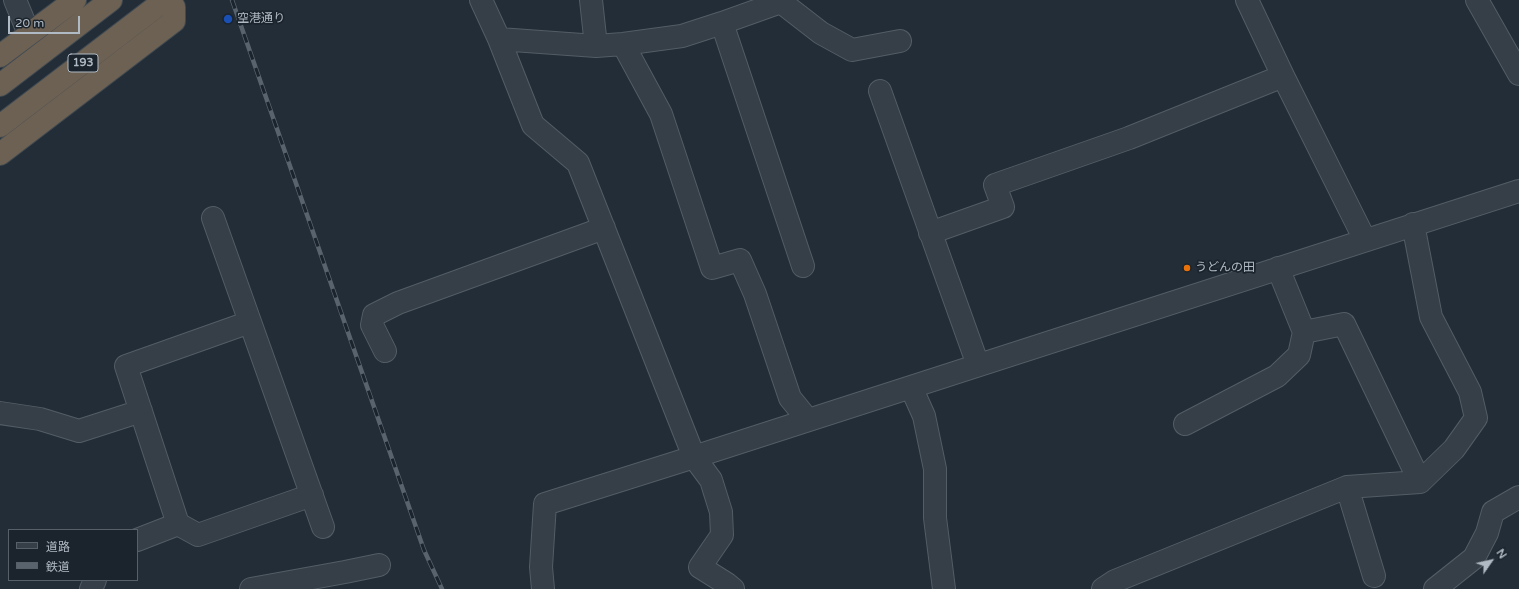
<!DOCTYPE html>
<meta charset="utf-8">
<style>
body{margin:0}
#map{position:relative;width:1519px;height:589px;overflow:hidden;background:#222d37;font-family:"Varela Round","Noto Sans JP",sans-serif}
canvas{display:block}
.legend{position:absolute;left:8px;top:529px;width:130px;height:52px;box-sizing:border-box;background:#1b242c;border:1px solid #576069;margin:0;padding:5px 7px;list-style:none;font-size:12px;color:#b0bac4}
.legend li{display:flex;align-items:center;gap:8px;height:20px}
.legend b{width:20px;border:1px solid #576069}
.north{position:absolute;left:1471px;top:541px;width:40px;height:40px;-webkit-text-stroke:3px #1b242c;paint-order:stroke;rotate:56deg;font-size:11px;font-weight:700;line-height:16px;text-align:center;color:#b0bac4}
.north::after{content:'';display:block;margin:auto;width:14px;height:18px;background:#b0bac4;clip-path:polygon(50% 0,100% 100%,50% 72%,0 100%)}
.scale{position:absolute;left:8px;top:16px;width:72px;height:18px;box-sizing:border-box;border:2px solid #b0bac4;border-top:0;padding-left:5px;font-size:12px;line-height:14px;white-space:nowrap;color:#b0bac4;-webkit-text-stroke:3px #1b242c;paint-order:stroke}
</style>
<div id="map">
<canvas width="1519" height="589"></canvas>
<ul class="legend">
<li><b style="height:5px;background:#363f47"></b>道路</li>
<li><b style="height:5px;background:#58636e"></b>鉄道</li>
</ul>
<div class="north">N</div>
<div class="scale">20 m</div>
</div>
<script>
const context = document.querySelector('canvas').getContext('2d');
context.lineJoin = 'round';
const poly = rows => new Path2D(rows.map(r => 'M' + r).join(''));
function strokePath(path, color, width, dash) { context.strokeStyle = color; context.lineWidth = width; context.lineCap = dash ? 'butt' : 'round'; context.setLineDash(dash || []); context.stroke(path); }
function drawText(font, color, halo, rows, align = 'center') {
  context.font = font + ' "Varela Round","Noto Sans JP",sans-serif'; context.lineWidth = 3.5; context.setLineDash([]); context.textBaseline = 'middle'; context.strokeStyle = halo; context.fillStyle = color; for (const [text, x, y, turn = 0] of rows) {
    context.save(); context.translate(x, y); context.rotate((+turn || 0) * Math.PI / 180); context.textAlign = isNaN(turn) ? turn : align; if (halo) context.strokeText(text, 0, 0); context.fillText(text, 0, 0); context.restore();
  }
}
const street = poly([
 [15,0,29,34],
 [481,0,499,39,533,125,578,163,694,457,1519,191],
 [591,0,596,46],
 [1247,0,1283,76,1365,240],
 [1477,0,1519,74],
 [781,2,821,33,852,50,900,41],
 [722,23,803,266],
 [499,39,596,46,623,44,682,36,722,23,781,2,784,0],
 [623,44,661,114,712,268,740,260,755,294,790,398,808,420],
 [880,91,978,365],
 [213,218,323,527],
 [930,233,1003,207,995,185,1129,138,1283,76],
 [1278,268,1304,332],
 [385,351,372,325,374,315,398,303,604,228],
 [911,387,924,416,935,469,935,518,944,589],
 [0,413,40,419,79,431,141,411],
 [1185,424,1277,376,1299,355,1304,332,1344,324,1420,482],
 [1347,487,1374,576],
 [178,524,198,535,312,495],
 [137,540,178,524,126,366,250,322],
 [91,589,95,580],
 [251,589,345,572,379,565],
 [543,589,541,567,545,504,694,457,711,480,721,512,722,535,700,567,727,584,733,589],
 [1103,589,1115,581,1347,487,1420,482,1454,449,1476,418,1470,392,1431,317,1413,224],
 [1435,589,1474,558,1487,533,1493,512,1519,497]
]);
const highway = poly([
 [0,56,75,0],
 [0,85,111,0],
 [0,126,165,0],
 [0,154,174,21,174,7,169,0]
]);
strokePath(street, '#535d65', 24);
strokePath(highway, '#404a52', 24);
strokePath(street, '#363f47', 22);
strokePath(highway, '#6d6153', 22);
const rail = poly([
 [232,0,424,550,442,589]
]);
strokePath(rail, '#58636e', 4.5);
strokePath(rail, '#1b242c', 3, [9]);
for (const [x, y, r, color] of [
 [228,19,5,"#1a4fb4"],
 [1187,268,4,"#e8710a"]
]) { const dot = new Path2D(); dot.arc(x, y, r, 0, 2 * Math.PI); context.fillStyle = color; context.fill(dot); strokePath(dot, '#1b242c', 1.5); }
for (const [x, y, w] of [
 [83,63,30]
]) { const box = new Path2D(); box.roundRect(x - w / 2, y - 9, w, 18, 3); context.fillStyle = '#1b242c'; context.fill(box); strokePath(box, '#b0bac4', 1); }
drawText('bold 11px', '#b0bac4', null, [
 ["193",83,63]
]);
drawText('12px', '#b0bac4', '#1b242c', [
 ["空港通り",237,19],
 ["うどんの田",1195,268]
], 'left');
</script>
